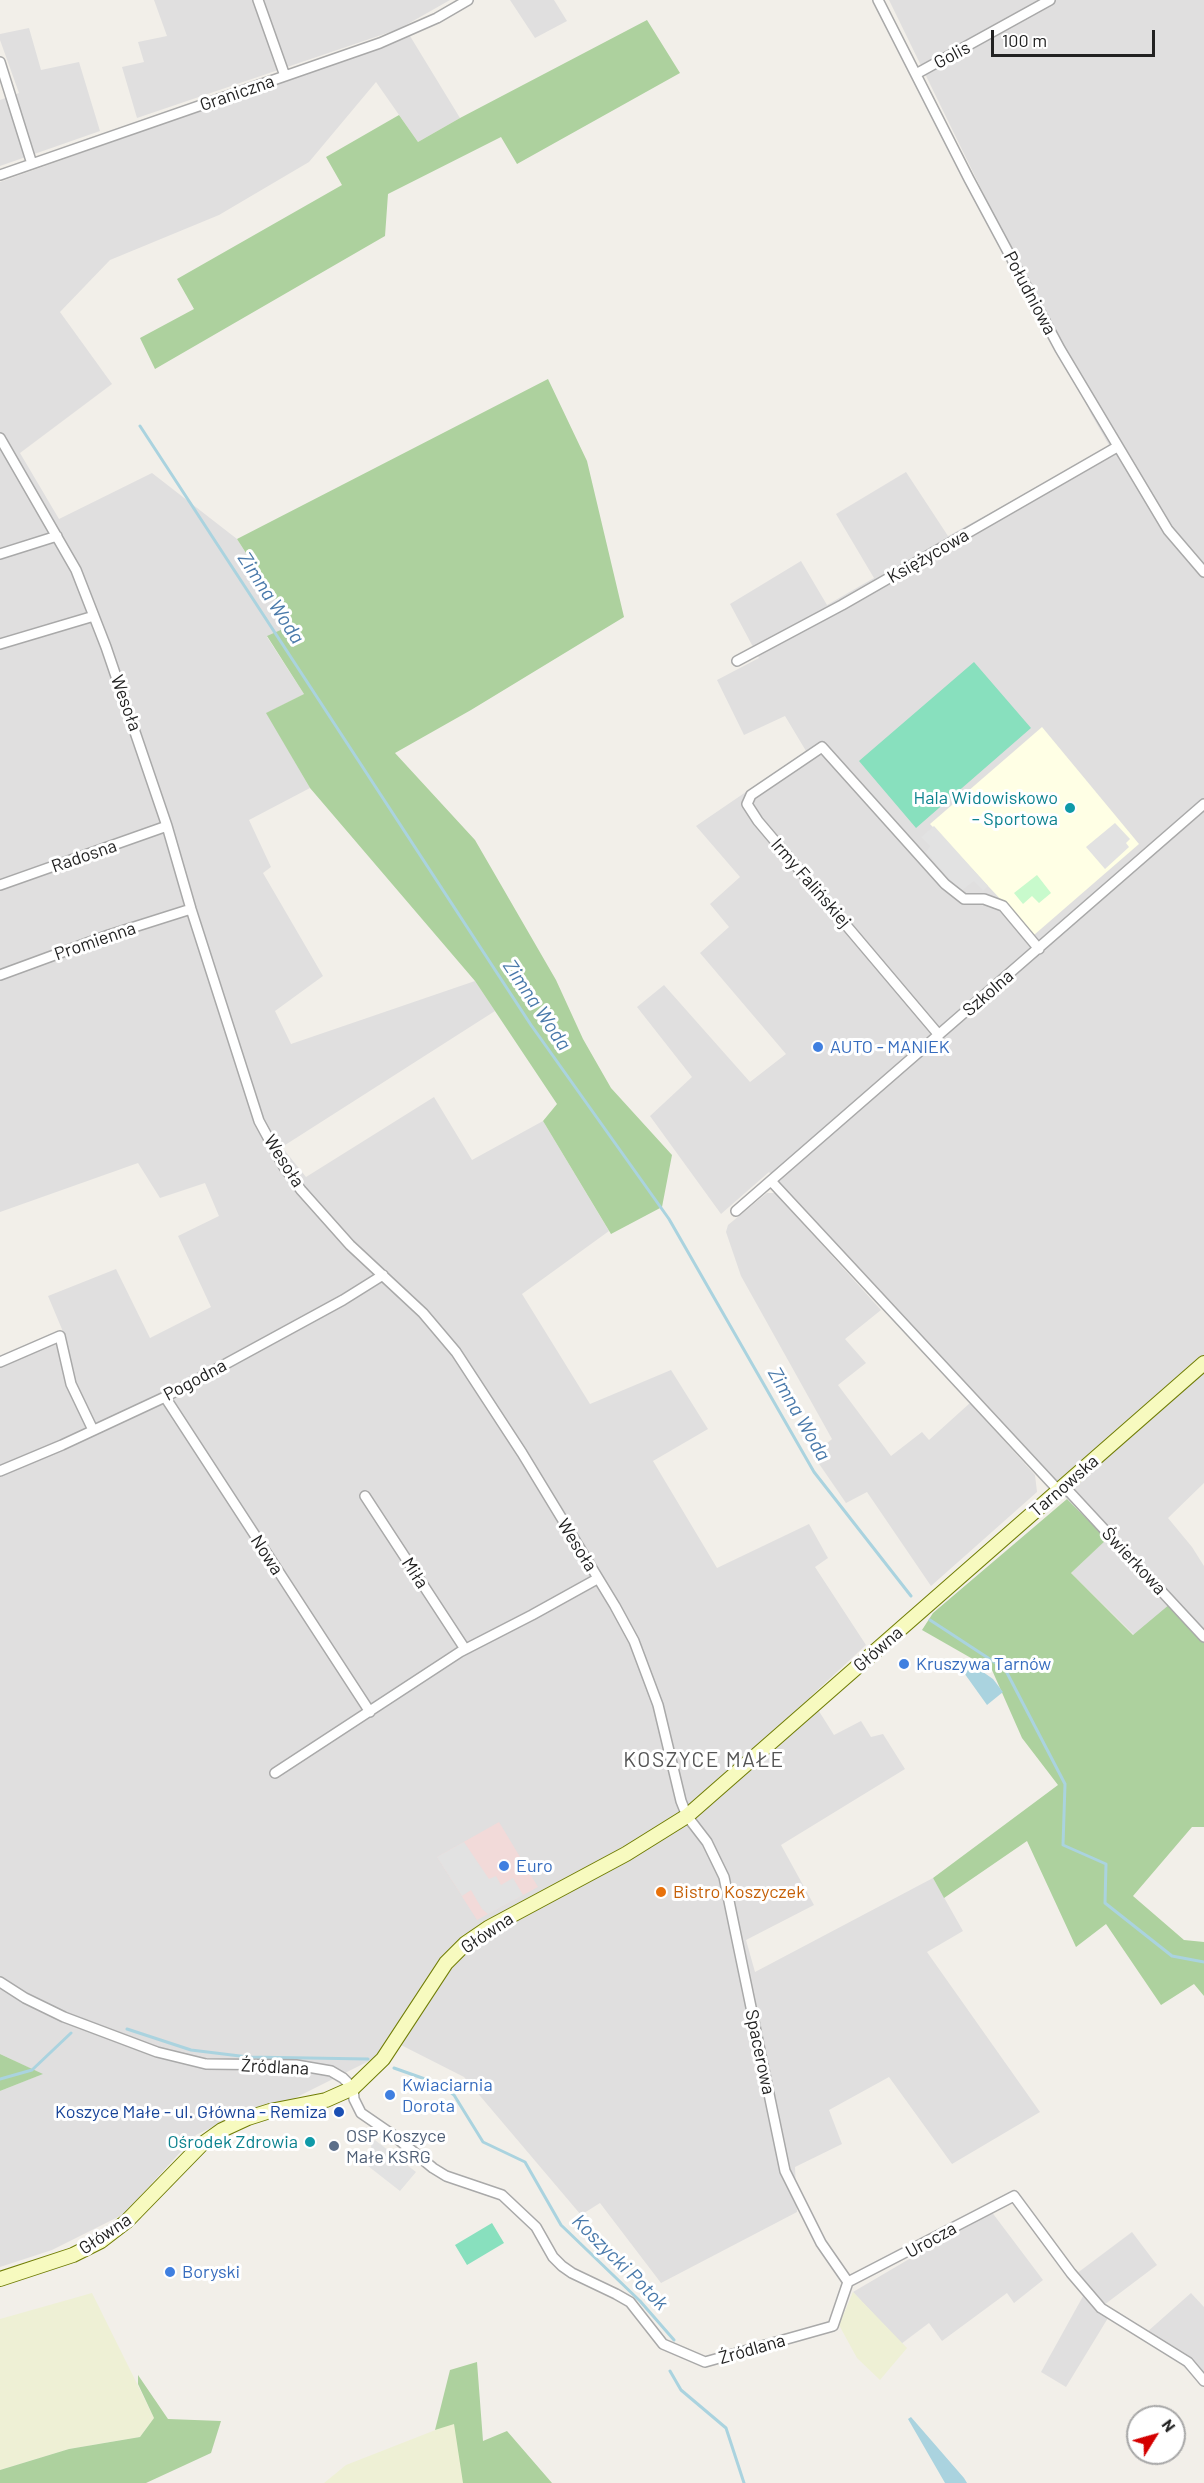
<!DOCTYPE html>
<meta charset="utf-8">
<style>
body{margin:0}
#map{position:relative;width:1204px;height:2483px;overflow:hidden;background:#f2efe9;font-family:Barlow,sans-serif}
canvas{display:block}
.north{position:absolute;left:1126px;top:2405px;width:60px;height:60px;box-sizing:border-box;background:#fff;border:2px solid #a7a7a7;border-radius:50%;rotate:53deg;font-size:16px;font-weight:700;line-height:24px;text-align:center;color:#222}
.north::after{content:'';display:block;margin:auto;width:21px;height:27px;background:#d40000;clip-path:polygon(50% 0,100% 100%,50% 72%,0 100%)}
.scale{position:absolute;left:991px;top:30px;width:164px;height:27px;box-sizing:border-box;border:3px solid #222;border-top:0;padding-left:8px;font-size:18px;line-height:21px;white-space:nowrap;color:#222;-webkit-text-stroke:4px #fff;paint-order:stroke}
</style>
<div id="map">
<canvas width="1204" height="2483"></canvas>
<div class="north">N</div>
<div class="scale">100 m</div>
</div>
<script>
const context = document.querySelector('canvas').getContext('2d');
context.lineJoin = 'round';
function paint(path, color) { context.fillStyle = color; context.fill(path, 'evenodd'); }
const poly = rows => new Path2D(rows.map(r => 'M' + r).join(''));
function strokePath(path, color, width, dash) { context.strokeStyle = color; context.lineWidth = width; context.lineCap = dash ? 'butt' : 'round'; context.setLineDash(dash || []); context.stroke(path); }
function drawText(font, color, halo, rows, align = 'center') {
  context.font = font + ' Barlow,sans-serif'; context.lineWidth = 6; context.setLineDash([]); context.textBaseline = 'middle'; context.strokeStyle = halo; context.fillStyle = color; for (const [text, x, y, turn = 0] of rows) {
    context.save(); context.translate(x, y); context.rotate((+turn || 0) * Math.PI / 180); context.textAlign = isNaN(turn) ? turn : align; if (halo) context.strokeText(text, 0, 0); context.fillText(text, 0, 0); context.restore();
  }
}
paint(poly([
 [154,0,450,0,399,29,137,118,122,67,144,62,138,42,167,36],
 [510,0,554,0,567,21,535,38],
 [889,0,1204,0,1204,1483,1168,1518,1192,1547,1204,1566,1204,1638,1134,1635,1071,1573,1107,1538,1067,1499,769,1172,721,1214,650,1116,692,1077,637,1007,664,985,750,1082,786,1054,700,953,729,927,710,904,740,877,696,826,806,751,785,716,744,735,717,680,759,658,730,604,801,561,827,605,874,578,836,514,906,472,948,536,1110,447,1091,414],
 [29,28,41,70,79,62,100,131,0,166,0,100,19,93,0,40,0,34],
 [410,36,460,118,418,142,376,82,309,162,219,215,110,260,60,312,112,384,20,453,59,519,152,473,237,539,292,626,267,637,304,694,267,713,310,788,249,820,271,867,263,873,323,976,275,1011,291,1044,475,981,495,1011,282,1147,306,1177,434,1097,472,1160,543,1121,609,1231,522,1294,590,1404,671,1370,708,1429,653,1461,717,1568,809,1524,828,1558,815,1567,866,1645,810,1697,834,1735,861,1721,871,1737,883,1734,905,1769,781,1845,814,1905,746,1940,755,1972,933,1878,963,1931,927,1952,1040,2112,952,2164,889,2077,829,2110,842,2144,795,2167,797,2212,661,2283,600,2203,581,2215,464,2077,401,2045,293,2099,241,2113,196,2135,124,2214,52,2250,0,2267,0,2091,42,2074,0,2054,0,1362,64,1334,48,1296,116,1269,150,1338,211,1307,178,1236,219,1216,205,1183,160,1198,138,1163,0,1212,0,182],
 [767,1193,775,1193,881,1310,845,1339,866,1363,838,1385,891,1456,922,1432,929,1440,970,1403,1035,1475,1037,1492,931,1586,867,1492,846,1503,813,1455,832,1439,741,1276,726,1232,728,1225],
 [991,2211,1043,2280,1014,2303,1007,2293,942,2341,929,2323,901,2344,853,2292],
 [1132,2232,1157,2265,1104,2305,1108,2318,1066,2387,1041,2372,1087,2289,1076,2274],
 [1191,2293,1204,2307,1204,2386,1147,2332]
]), '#e0dfdf');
paint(poly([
 [499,1822,538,1887,477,1920,437,1857]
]), '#f2dad9');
paint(poly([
 [1042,727,1139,844,1034,935,930,824]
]), '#ffffe5');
paint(poly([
 [853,2292,907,2348,880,2380,857,2358,839,2325],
 [92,2293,154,2418,140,2437,69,2449,0,2470,0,2319],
 [456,2422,465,2483,324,2483,346,2465]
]), '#eef0d5');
paint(poly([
 [647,20,680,73,517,164,501,137,388,194,385,236,155,369,140,338,194,309,177,279,342,185,326,157,399,115,418,142,460,118],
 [548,379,587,461,624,617,471,710,395,753,475,840,556,980,583,1039,611,1088,672,1155,662,1207,611,1234,543,1121,557,1104,475,981,310,788,266,713,304,694,267,636,292,625,237,539],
 [1067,1499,1107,1539,1071,1573,1133,1635,1170,1604,1204,1636,1204,1827,1192,1827,1133,1896,1184,1940,1204,1942,1204,1996,1194,1984,1161,2005,1106,1924,1076,1947,1027,1841,944,1898,933,1878,1058,1785,1022,1738,992,1670,922,1630,933,1613],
 [0,2054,43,2074,0,2091],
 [477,2362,483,2441,507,2431,552,2483,463,2483,454,2424,435,2430,450,2370],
 [138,2375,168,2419,221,2421,211,2453,146,2483,0,2483,0,2470,69,2449,140,2437,154,2418,138,2384]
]), '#add19e');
paint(poly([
 [1037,875,1051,893,1039,903,1032,896,1023,904,1014,893]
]), '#c8facc');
paint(poly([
 [974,662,1031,728,916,828,859,761],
 [492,2223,504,2243,467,2265,455,2245]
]), '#88e0be');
paint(poly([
 [1115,823,1130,839,1126,843,1129,847,1105,869,1086,847],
 [934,826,988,886,983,891,974,881,960,892,926,852,930,846,921,837],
 [464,1842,489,1879,496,1876,501,1885,513,1878,523,1895,488,1914,482,1909,471,1890,462,1896,437,1857],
 [375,2140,416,2172,400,2191,368,2166,374,2160,371,2146]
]), '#e2e2e2');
paint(poly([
 [973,1665,993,1679,1003,1692,987,1705,962,1670],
 [911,2417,964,2478,967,2483,945,2483,908,2419]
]), '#aad3df');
strokePath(poly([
 [140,426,531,1025,669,1219,814,1472,911,1596],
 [930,1620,1005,1669,1065,1784,1063,1845,1106,1864,1105,1903,1172,1956,1204,1962],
 [127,2029,191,2050,248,2057,368,2059],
 [394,2068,442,2085,454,2095,483,2142,525,2162,561,2225,640,2301,674,2340],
 [0,2079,32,2070,71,2033],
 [670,2371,681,2390,726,2428,744,2483]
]), '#aad3df', 3);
const street = poly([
 [258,0,285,76],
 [878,0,969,179,1060,349,1168,530,1204,572],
 [0,62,32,164],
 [916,74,1050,0],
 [0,175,380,43,437,18,468,0],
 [0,438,76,570,106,647,167,826,191,909,259,1121,284,1167,301,1190,350,1245,423,1313,456,1352,522,1453,615,1606,634,1641,658,1705,681,1801,687,1816,707,1842,724,1877,785,2171,821,2243,848,2282],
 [0,554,57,536],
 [0,644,94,616],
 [737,661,842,605,1117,447],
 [0,885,167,826],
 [0,975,109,935,191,909],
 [939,1035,758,821,747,804,751,795,822,747,945,884,964,899,984,899,1003,906,1039,949],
 [771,1181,1059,1491],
 [736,1211,1204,804],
 [0,1362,60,1336,71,1384,93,1430],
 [165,1397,370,1712],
 [0,1471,62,1445,165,1397,343,1300,383,1275],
 [1064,1486,1204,1637],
 [365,1496,465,1649],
 [275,1773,460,1652,532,1615,597,1579],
 [0,1982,25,1998,64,2017,157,2052,206,2064,296,2065,331,2071,343,2078,353,2088,354,2099,361,2113,393,2135,433,2168,446,2176,502,2195,536,2227,553,2257,562,2266,572,2273,616,2294,630,2302,663,2344,705,2362,833,2326,848,2282],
 [848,2282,1014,2196,1071,2273,1101,2308,1188,2362,1204,2381]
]);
const secondary = poly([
 [0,2279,73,2255,101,2241,127,2221,201,2145,222,2130,248,2118,270,2111,326,2100,353,2088,383,2059,446,1963,466,1943,488,1928,626,1854,687,1816,1204,1363]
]);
strokePath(street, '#a9a9a9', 12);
strokePath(secondary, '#707d05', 16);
strokePath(street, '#fff', 9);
strokePath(secondary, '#f7fabf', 14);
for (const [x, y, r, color] of [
 [1070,808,6,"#0f9aa8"],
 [818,1047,6,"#3f7fe0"],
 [904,1664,6,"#3f7fe0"],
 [504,1866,6,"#3f7fe0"],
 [661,1892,6,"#e8710a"],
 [390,2095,6,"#3f7fe0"],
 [339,2112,6,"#1a4fb4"],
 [310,2142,6,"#0f9aa8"],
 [334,2146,6,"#5c6f8a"],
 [170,2272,6,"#3f7fe0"]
]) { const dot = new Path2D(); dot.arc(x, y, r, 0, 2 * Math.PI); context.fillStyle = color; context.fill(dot); strokePath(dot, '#fff', 2); }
drawText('18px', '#222', '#fff', [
 ["Golis",952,55,-28],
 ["Graniczna",237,93,-19],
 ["Południowa",1030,293,62],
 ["Księżycowa",928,556,-30],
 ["Wesoła",126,703,70],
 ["Radosna",84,856,-19],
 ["Irmy Falińskiej",811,883,49],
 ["Promienna",95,941,-19],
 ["Szkolna",988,993,-41],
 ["Wesoła",284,1161,57],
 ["Pogodna",195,1380,-28],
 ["Tarnowska",1064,1486,-41],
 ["Wesoła",577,1545,58],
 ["Nowa",267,1555,57],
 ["Świerkowa",1134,1561,47],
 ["Miła",415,1573,57],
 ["Główna",878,1649,-41],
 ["Główna",487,1933,-34],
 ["Spacerowa",760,2052,78],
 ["Źródlana",275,2067,3],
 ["Główna",105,2234,-34],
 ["Urocza",931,2240,-29],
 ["Źródlana",752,2349,-16]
]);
drawText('18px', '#0d838f', '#fff', [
 ["Hala Widowiskowo",1058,798],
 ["– Sportowa",1058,819],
 ["Ośrodek Zdrowia",298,2142]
], 'right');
drawText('18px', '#366cbe', '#fff', [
 ["AUTO - MANIEK",830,1047],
 ["Kruszywa Tarnów",916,1664],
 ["Euro",516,1866],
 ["Kwiaciarnia",402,2085],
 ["Dorota",402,2106],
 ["Boryski",182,2272]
], 'left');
drawText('18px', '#c56008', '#fff', [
 ["Bistro Koszyczek",673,1892]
], 'left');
drawText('18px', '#164399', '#fff', [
 ["Koszyce Małe - ul. Główna - Remiza",327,2112]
], 'right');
drawText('18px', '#4e5e75', '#fff', [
 ["OSP Koszyce",346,2136],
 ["Małe KSRG",346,2157]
], 'left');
drawText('italic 20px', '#4a7aab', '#fff', [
 ["Zimna Woda",271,598,57],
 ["Zimna Woda",537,1005,56],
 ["Zimna Woda",799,1414,60],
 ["Koszycki Potok",620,2262,45]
]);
context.letterSpacing = '1.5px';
drawText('21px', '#555', '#fff', [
 ["KOSZYCE MAŁE",704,1760]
]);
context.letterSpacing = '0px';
</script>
